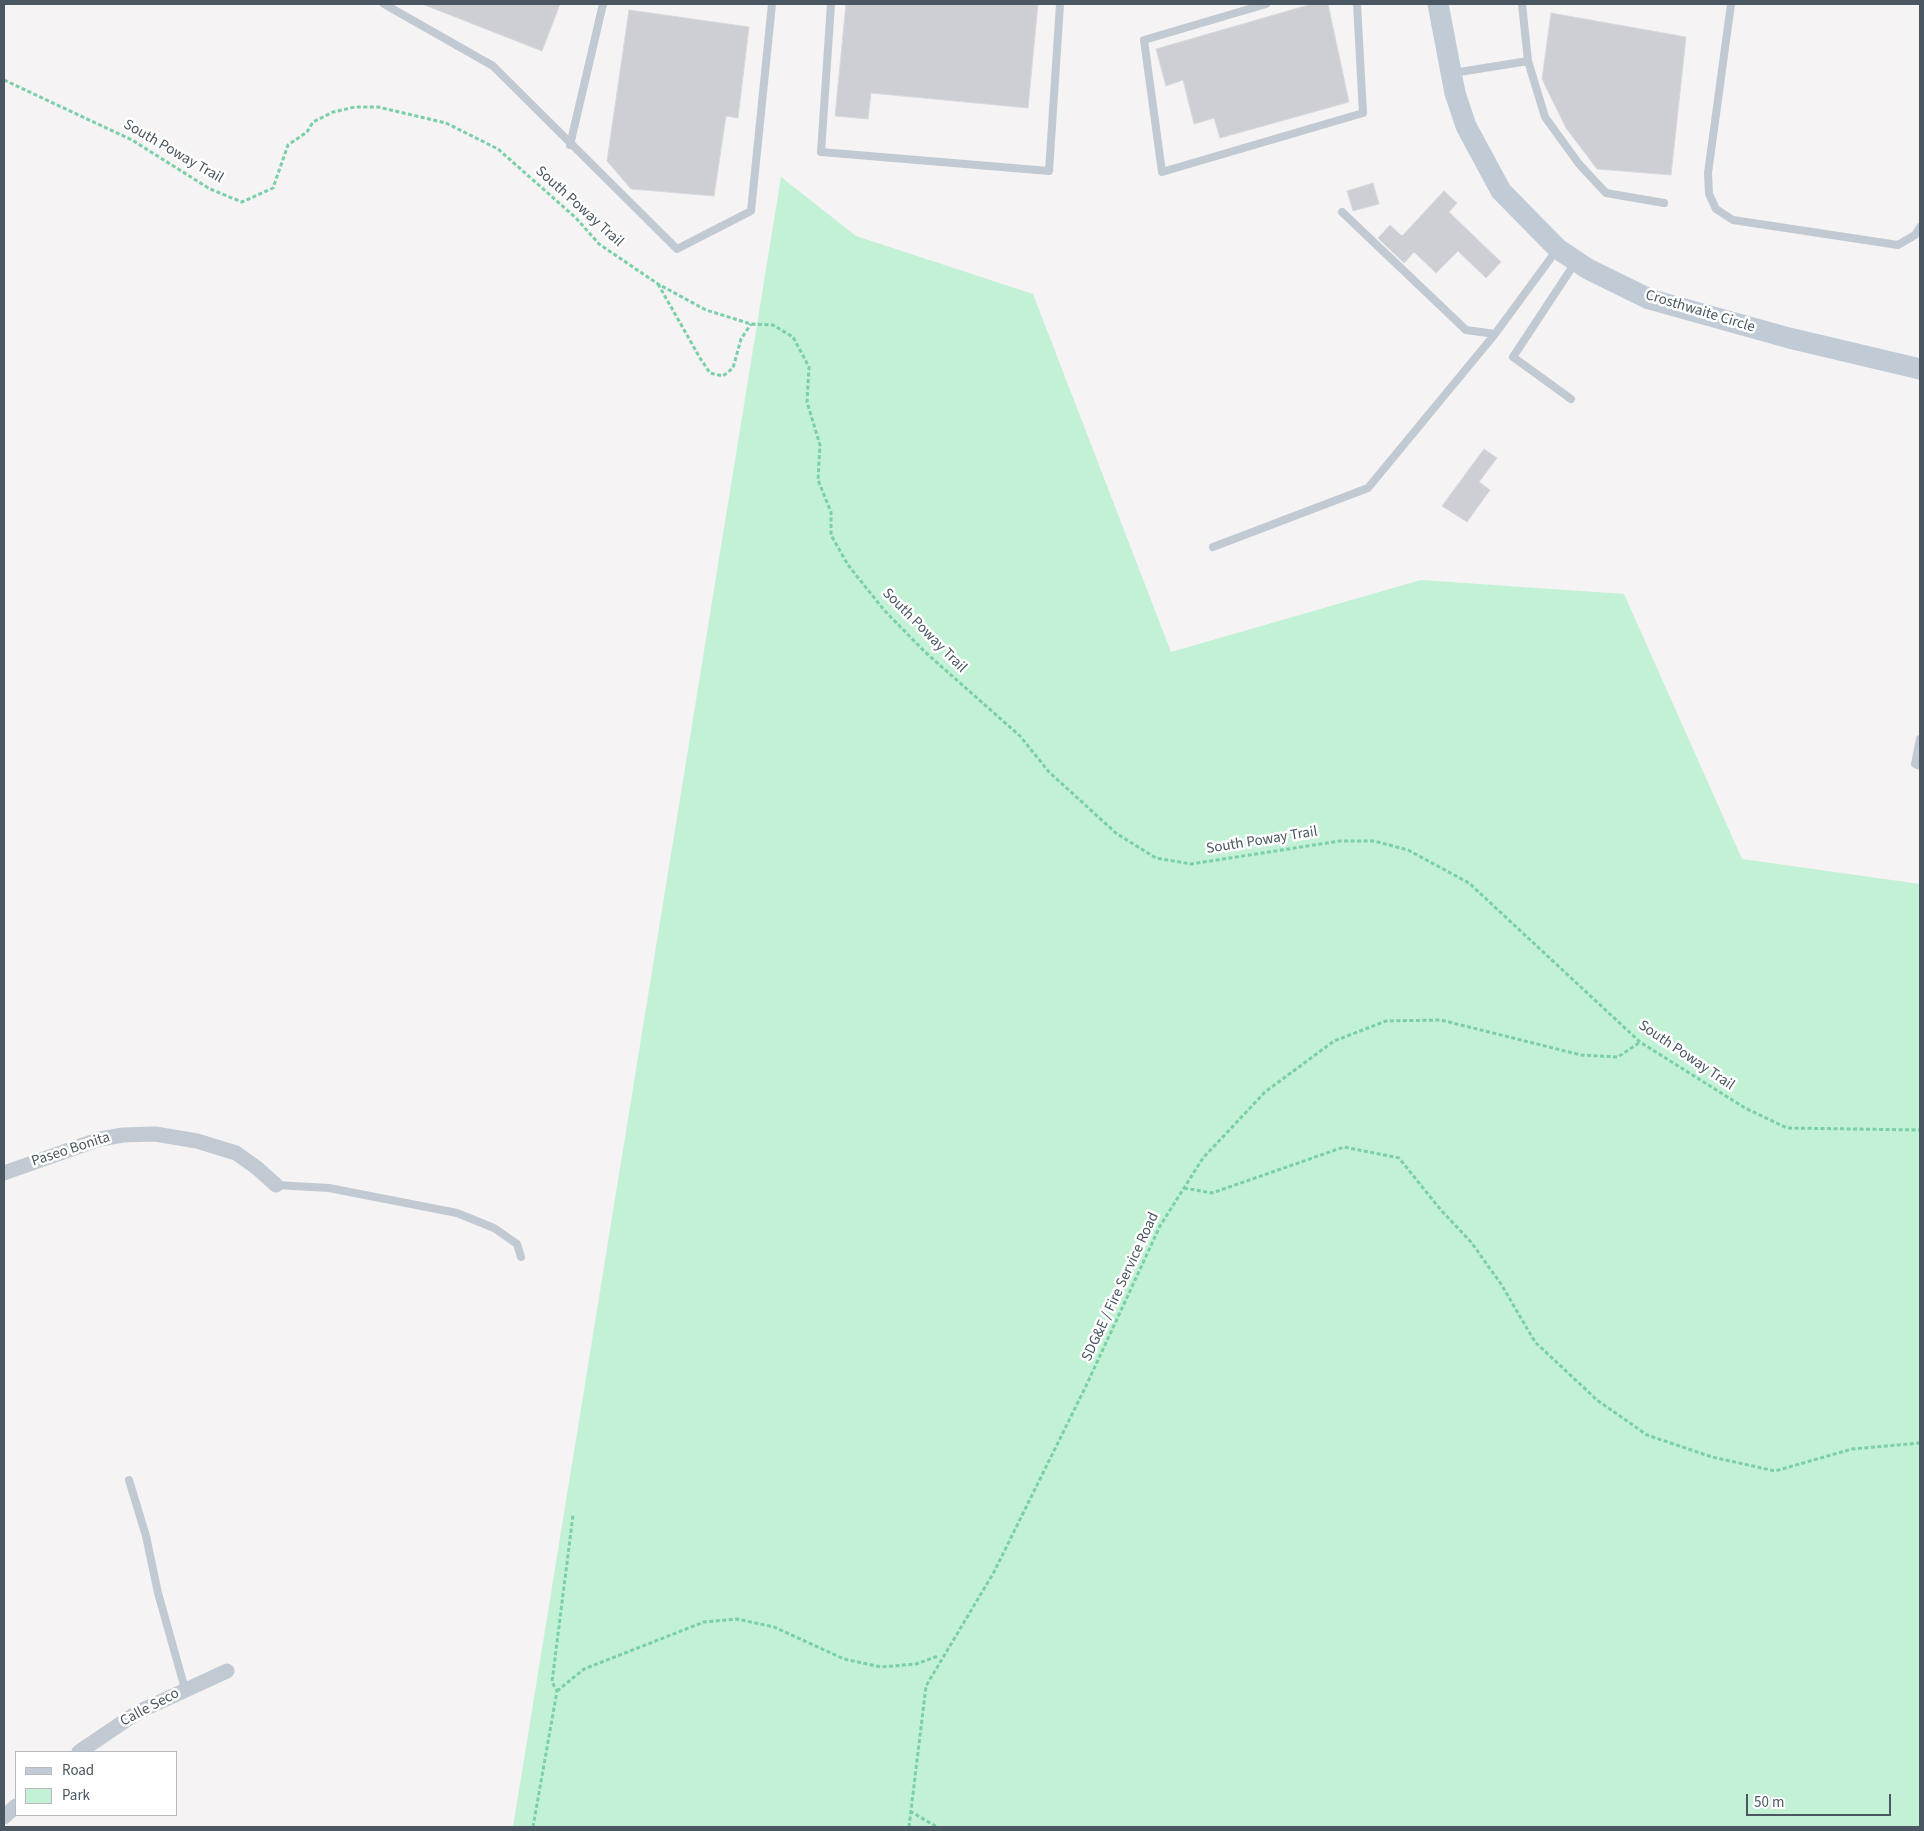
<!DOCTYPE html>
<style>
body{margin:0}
#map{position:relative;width:1924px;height:1831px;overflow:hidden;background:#f5f3f3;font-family:"Source Sans 3",sans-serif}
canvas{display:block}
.frame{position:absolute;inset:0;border:5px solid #4a5661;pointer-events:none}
.legend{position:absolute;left:15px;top:1751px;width:162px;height:65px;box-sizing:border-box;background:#fff;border:1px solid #b7bbc0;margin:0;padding:6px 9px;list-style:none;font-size:15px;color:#4a5661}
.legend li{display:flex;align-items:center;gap:10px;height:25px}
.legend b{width:25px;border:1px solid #b7bbc0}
.scale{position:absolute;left:1746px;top:1794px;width:145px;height:22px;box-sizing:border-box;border:2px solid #4a5661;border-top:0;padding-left:6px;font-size:15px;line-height:18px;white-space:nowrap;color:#4a5661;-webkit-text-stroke:4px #fff;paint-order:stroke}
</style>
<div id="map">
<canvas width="1924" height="1831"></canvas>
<div class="frame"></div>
<ul class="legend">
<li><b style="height:6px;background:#c1cbd6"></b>Road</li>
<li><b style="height:14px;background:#c3f1d5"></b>Park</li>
</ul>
<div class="scale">50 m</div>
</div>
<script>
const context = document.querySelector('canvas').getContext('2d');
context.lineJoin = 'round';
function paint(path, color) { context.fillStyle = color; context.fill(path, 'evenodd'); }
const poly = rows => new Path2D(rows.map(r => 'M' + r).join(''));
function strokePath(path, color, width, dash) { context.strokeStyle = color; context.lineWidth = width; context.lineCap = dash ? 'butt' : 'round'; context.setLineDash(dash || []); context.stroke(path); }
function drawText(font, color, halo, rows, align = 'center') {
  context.font = font + ' "Source Sans 3",sans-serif'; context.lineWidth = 5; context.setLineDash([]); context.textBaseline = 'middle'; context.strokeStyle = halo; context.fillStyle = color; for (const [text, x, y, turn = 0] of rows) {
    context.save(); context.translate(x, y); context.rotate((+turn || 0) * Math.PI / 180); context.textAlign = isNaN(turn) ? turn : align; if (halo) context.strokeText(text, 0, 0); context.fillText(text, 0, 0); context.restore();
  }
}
paint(poly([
 [781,177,856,236,1033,294,1171,652,1421,580,1624,594,1742,859,1920,884,1920,1827,513,1827]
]), '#c3f1d5');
const building = poly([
 [422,4,560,4,542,51,422,4],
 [846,4,1038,4,1028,108,871,93,868,119,835,116,846,4],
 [1312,4,1328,4,1349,102,1220,138,1214,118,1194,124,1183,80,1166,86,1156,49,1312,4],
 [629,10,749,27,738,118,726,116,714,196,631,189,607,161,629,10],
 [1551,13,1686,37,1671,175,1597,169,1566,128,1542,79,1551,13],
 [1373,183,1379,204,1353,211,1347,191,1373,183],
 [1444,191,1457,203,1449,212,1501,262,1486,278,1458,251,1436,273,1414,252,1404,263,1378,238,1390,225,1402,236,1444,191],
 [1484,449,1497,458,1479,482,1490,490,1467,522,1442,506,1484,449]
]);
paint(building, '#cdcfd5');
strokePath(building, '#d7d9de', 1);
strokePath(poly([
 [4,80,132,140,210,189,242,202,273,188,288,145,307,132,313,122,333,112,355,107,378,107,446,123,498,149,576,218,599,244,658,284,706,310,751,324,773,325,793,337,809,367,807,402,820,445,818,480,831,512,831,535,848,565,884,610,925,652,1020,736,1049,772,1117,834,1156,858,1191,864,1340,841,1374,841,1408,850,1469,883,1640,1042,1745,1108,1787,1128,1920,1130],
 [658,284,700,358,710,373,723,376,733,368,741,339,751,324],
 [1184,1188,1212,1193,1344,1147,1399,1158,1440,1209,1471,1242,1501,1284,1535,1342,1597,1400,1647,1435,1712,1457,1775,1471,1852,1449,1920,1443],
 [557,1691,584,1669,704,1622,737,1619,774,1627,844,1659,881,1667,916,1664,938,1656],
 [910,1811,937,1827],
 [533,1827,557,1691,552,1682,573,1515],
 [909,1827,926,1686,994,1572,1086,1386,1160,1226,1203,1158,1265,1092,1334,1041,1386,1021,1441,1020,1581,1055,1618,1057,1640,1042]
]), '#7ad0a6', 3, [4, 2.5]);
strokePath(poly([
 [384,4,493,66,677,249,751,211,772,4],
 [831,4,821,152,1049,171,1060,4],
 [1266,4,1144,40,1162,172,1363,113,1357,4],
 [1522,4,1528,61],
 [1731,4,1708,173,1709,194,1716,209,1733,220,1898,245,1915,235,1920,227],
 [1453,73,1528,61,1545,117,1579,164,1606,193,1664,203],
 [570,145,603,4],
 [1342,212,1466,330,1495,334,1556,251],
 [1571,399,1513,357,1575,263],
 [1213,547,1368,488,1495,334],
 [1920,739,1915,764,1920,766],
 [276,1185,329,1188,457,1213,494,1228,517,1244,521,1257],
 [129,1480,146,1536,158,1593,185,1689]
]), '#c1cad2', 8);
strokePath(poly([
 [4,1173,100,1139,123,1135,155,1134,197,1141,236,1153,257,1168,276,1185],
 [79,1752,138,1712,227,1671],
 [4,1817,16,1806]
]), '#c1cad2', 15);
strokePath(poly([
 [1438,4,1455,93,1466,126,1501,191,1558,249,1588,269,1649,299,1789,338,1920,369]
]), '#c1cbd6', 21);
drawText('15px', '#4a5661', '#fff', [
 ["South Poway Trail",173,152,30],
 ["South Poway Trail",579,207,42],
 ["Crosthwaite Circle",1700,312,17],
 ["South Poway Trail",924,631,45],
 ["South Poway Trail",1262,841,-9],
 ["South Poway Trail",1686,1056,34],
 ["Paseo Bonita",71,1150,-18],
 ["SDG&E / Fire Service Road",1121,1287,-65],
 ["Calle Seco",150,1708,-28]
]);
</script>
